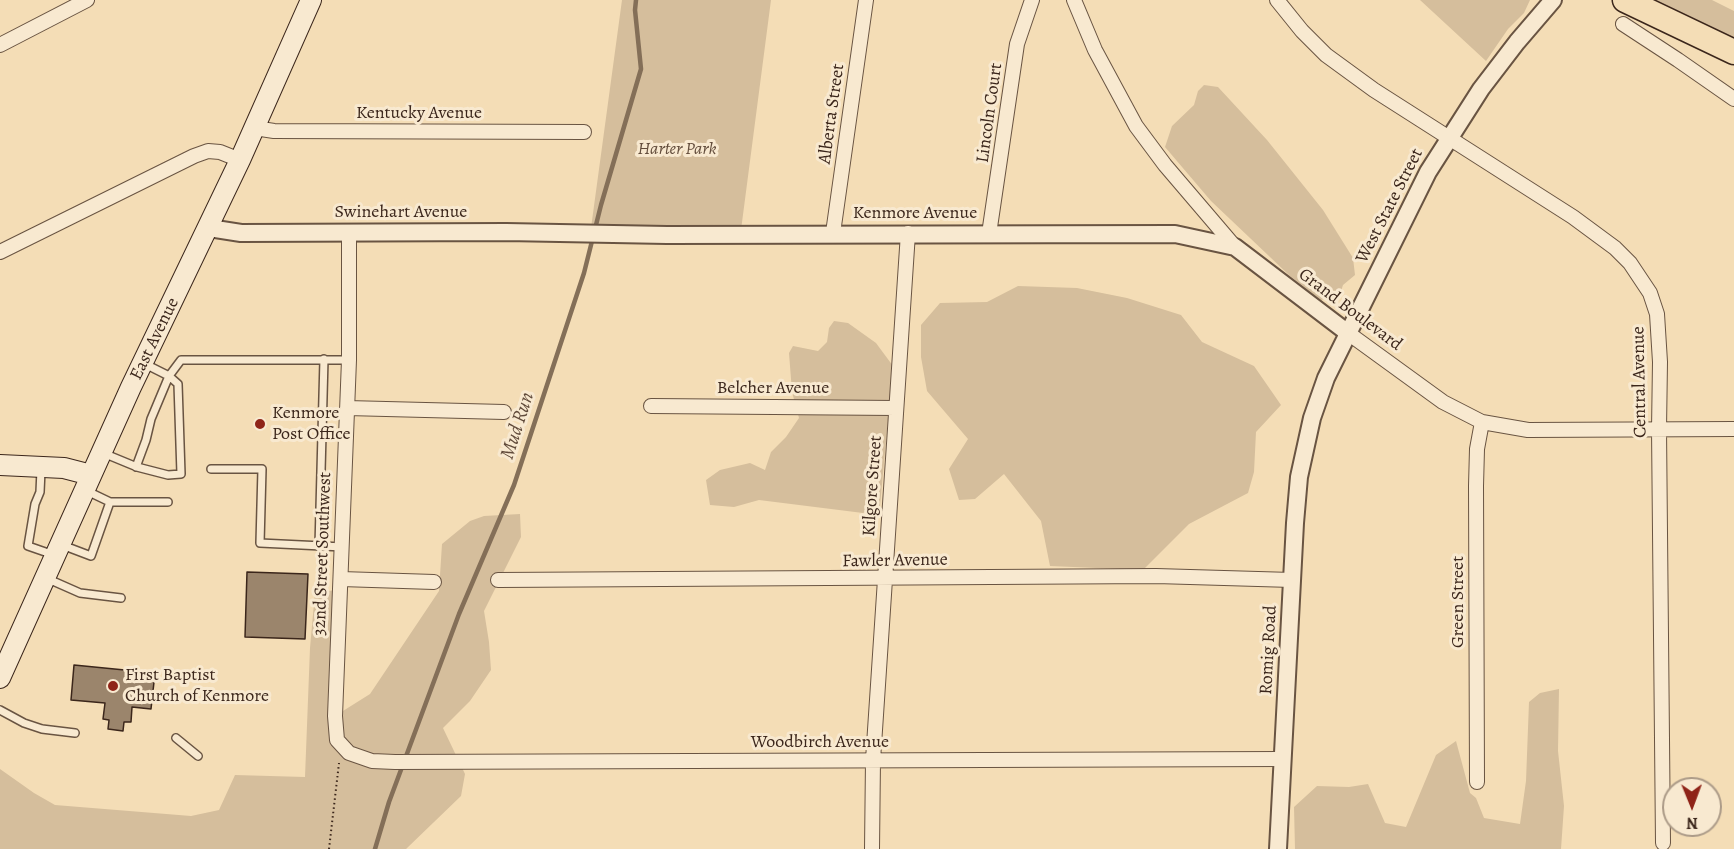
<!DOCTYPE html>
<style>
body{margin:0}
#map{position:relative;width:1734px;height:849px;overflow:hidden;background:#f4ddb6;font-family:Alegreya,serif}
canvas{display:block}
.north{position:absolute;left:1662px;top:777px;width:60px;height:60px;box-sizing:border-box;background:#f8e9d0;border:2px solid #ac9b88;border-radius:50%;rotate:179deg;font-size:16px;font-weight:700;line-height:24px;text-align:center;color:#3b261b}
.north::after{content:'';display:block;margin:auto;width:21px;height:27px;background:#8f2418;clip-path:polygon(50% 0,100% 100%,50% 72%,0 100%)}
</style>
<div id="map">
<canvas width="1734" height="849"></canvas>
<div class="north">N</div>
</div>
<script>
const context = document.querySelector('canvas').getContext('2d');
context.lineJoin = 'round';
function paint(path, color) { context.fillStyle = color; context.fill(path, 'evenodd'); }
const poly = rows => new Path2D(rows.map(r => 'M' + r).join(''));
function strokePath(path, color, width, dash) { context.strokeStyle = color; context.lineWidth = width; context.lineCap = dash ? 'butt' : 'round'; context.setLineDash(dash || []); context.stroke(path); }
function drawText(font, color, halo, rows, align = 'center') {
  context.font = font + ' Alegreya,serif'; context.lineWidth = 6; context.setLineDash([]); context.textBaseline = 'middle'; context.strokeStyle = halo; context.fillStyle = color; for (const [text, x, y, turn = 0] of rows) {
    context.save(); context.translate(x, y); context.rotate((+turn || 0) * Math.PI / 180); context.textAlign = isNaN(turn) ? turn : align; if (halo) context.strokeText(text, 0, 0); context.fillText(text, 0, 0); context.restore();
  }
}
paint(poly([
 [622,0,771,0,741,230,591,228],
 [1420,0,1530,0,1524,13,1508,29,1486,61],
 [1639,0,1712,0,1734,11,1734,44],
 [1204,85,1218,87,1267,140,1323,210,1353,258,1355,275,1343,285,1340,294,1321,300,1290,276,1211,201,1165,147,1172,126,1194,105,1198,91],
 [1018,286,1077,288,1127,298,1181,315,1202,342,1254,366,1281,405,1256,432,1254,472,1248,493,1189,524,1143,570,1050,566,1041,521,1004,474,975,499,959,500,949,469,968,439,927,391,921,357,921,325,940,303,987,302],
 [834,321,848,323,876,343,893,366,880,506,863,513,759,500,734,507,710,505,706,480,720,470,750,463,765,470,771,452,786,437,799,418,792,392,789,353,793,346,818,351,827,342,829,328],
 [520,514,521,537,484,611,489,642,491,670,470,701,443,728,465,774,461,796,406,849,0,849,0,769,34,793,55,805,191,816,219,810,235,775,305,777,310,648,315,592,340,590,335,716,370,694,439,591,442,544,470,521,484,516],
 [1559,689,1558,751,1564,806,1561,849,1295,849,1294,807,1317,786,1349,787,1368,784,1385,823,1406,827,1436,755,1456,741,1470,793,1476,798,1484,818,1520,824,1526,781,1529,702,1540,693]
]), '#d5be9c');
strokePath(poly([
 [375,849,389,802,459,614,514,485,584,273,601,205,641,69,635,10,636,0]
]), '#846f58', 4.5);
const building = poly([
 [247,572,308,574,305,639,245,637,247,572],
 [74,665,155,673,151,709,132,707,131,722,124,722,123,731,108,729,109,720,103,719,105,703,71,700,74,665]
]);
paint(building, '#9b856c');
strokePath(building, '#3b261b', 1.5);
const service = poly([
 [103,453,137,467,168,475,181,474,178,384,169,376,145,364],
 [136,467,146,440,151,419,169,376,181,360,349,360],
 [211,469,262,469,260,543,343,547],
 [41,470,40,492,35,504,28,546,54,555],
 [87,491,110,502,168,502],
 [62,545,91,556,110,502],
 [319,546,324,359],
 [46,578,80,593,121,598],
 [0,710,24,723,42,729,75,733],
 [176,738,198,756]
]);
const minor = poly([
 [1074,0,1095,50,1136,126,1165,165,1235,247],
 [1277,0,1302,31,1326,55,1374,90,1573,217,1615,248,1630,263,1650,293,1657,314,1660,362,1659,429,1663,843],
 [1623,24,1678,60,1734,99],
 [0,45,87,0],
 [256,124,261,129,274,131,584,132],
 [349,233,349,360,335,716,337,740,349,753,372,761,395,762,1282,759],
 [833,233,866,0],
 [989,234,1017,44,1032,0],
 [0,252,194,156,208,151,220,152,240,160],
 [1348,333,1443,402,1482,422,1528,430,1734,429],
 [651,406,896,408],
 [347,408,504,412],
 [341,579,434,582],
 [498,580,1156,576,1292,580],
 [1477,782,1476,486,1477,449,1482,422],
 [872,849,873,760,908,233]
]);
const tertiary = poly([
 [209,228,241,233,506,232,667,235,1175,234,1235,247,1348,333],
 [1278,849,1295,523,1299,477,1312,418,1326,378,1428,172,1481,89,1517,42,1553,0]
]);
const secondary = poly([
 [0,465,64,468,91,475],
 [0,678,131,387,240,160,311,0]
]);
const motorway = poly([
 [1625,0,1734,52]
]);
strokePath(service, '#695442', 10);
strokePath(minor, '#695442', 16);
strokePath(tertiary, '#695442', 20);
strokePath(secondary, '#3b261b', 22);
strokePath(motorway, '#3b261b', 27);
strokePath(poly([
 [329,849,339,763]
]), '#3b261b', 2, [1.5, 3]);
strokePath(service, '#f8e9d0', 7);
strokePath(minor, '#f8e9d0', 14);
strokePath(tertiary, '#f8e9d0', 16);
strokePath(secondary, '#f8e9d0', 20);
strokePath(motorway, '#f4ddb6', 24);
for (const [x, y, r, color] of [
 [260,424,6,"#8f2418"],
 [113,686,6,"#8f2418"]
]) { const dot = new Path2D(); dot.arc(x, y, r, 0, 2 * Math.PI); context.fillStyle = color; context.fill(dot); strokePath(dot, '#f8e9d0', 2); }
drawText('18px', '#3b261b', '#f8e9d0', [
 ["Lincoln Court",990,113,-82],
 ["Kentucky Avenue",419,114],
 ["Alberta Street",832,114,-82],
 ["West State Street",1390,206,-63],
 ["Swinehart Avenue",401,213],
 ["Kenmore Avenue",915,214],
 ["Grand Boulevard",1350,310,37],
 ["East Avenue",155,339,-64],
 ["Central Avenue",1640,382,-91],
 ["Belcher Avenue",773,389],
 ["Kilgore Street",873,486,-86],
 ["32nd Street Southwest",323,554,-88],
 ["Fawler Avenue",895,561,-1],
 ["Green Street",1459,602,-90],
 ["Romig Road",1269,650,-87],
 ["Woodbirch Avenue",820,743]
]);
drawText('italic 18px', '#624c3b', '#f8e9d0', [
 ["Harter Park",677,150]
]);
drawText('18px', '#3b261b', '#f8e9d0', [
 ["Kenmore",272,414],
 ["Post Office",272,435],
 ["First Baptist",125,676],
 ["Church of Kenmore",125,697]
], 'left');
drawText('italic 20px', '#604a3a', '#f8e9d0', [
 ["Mud Run",518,426,-72]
]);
</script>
